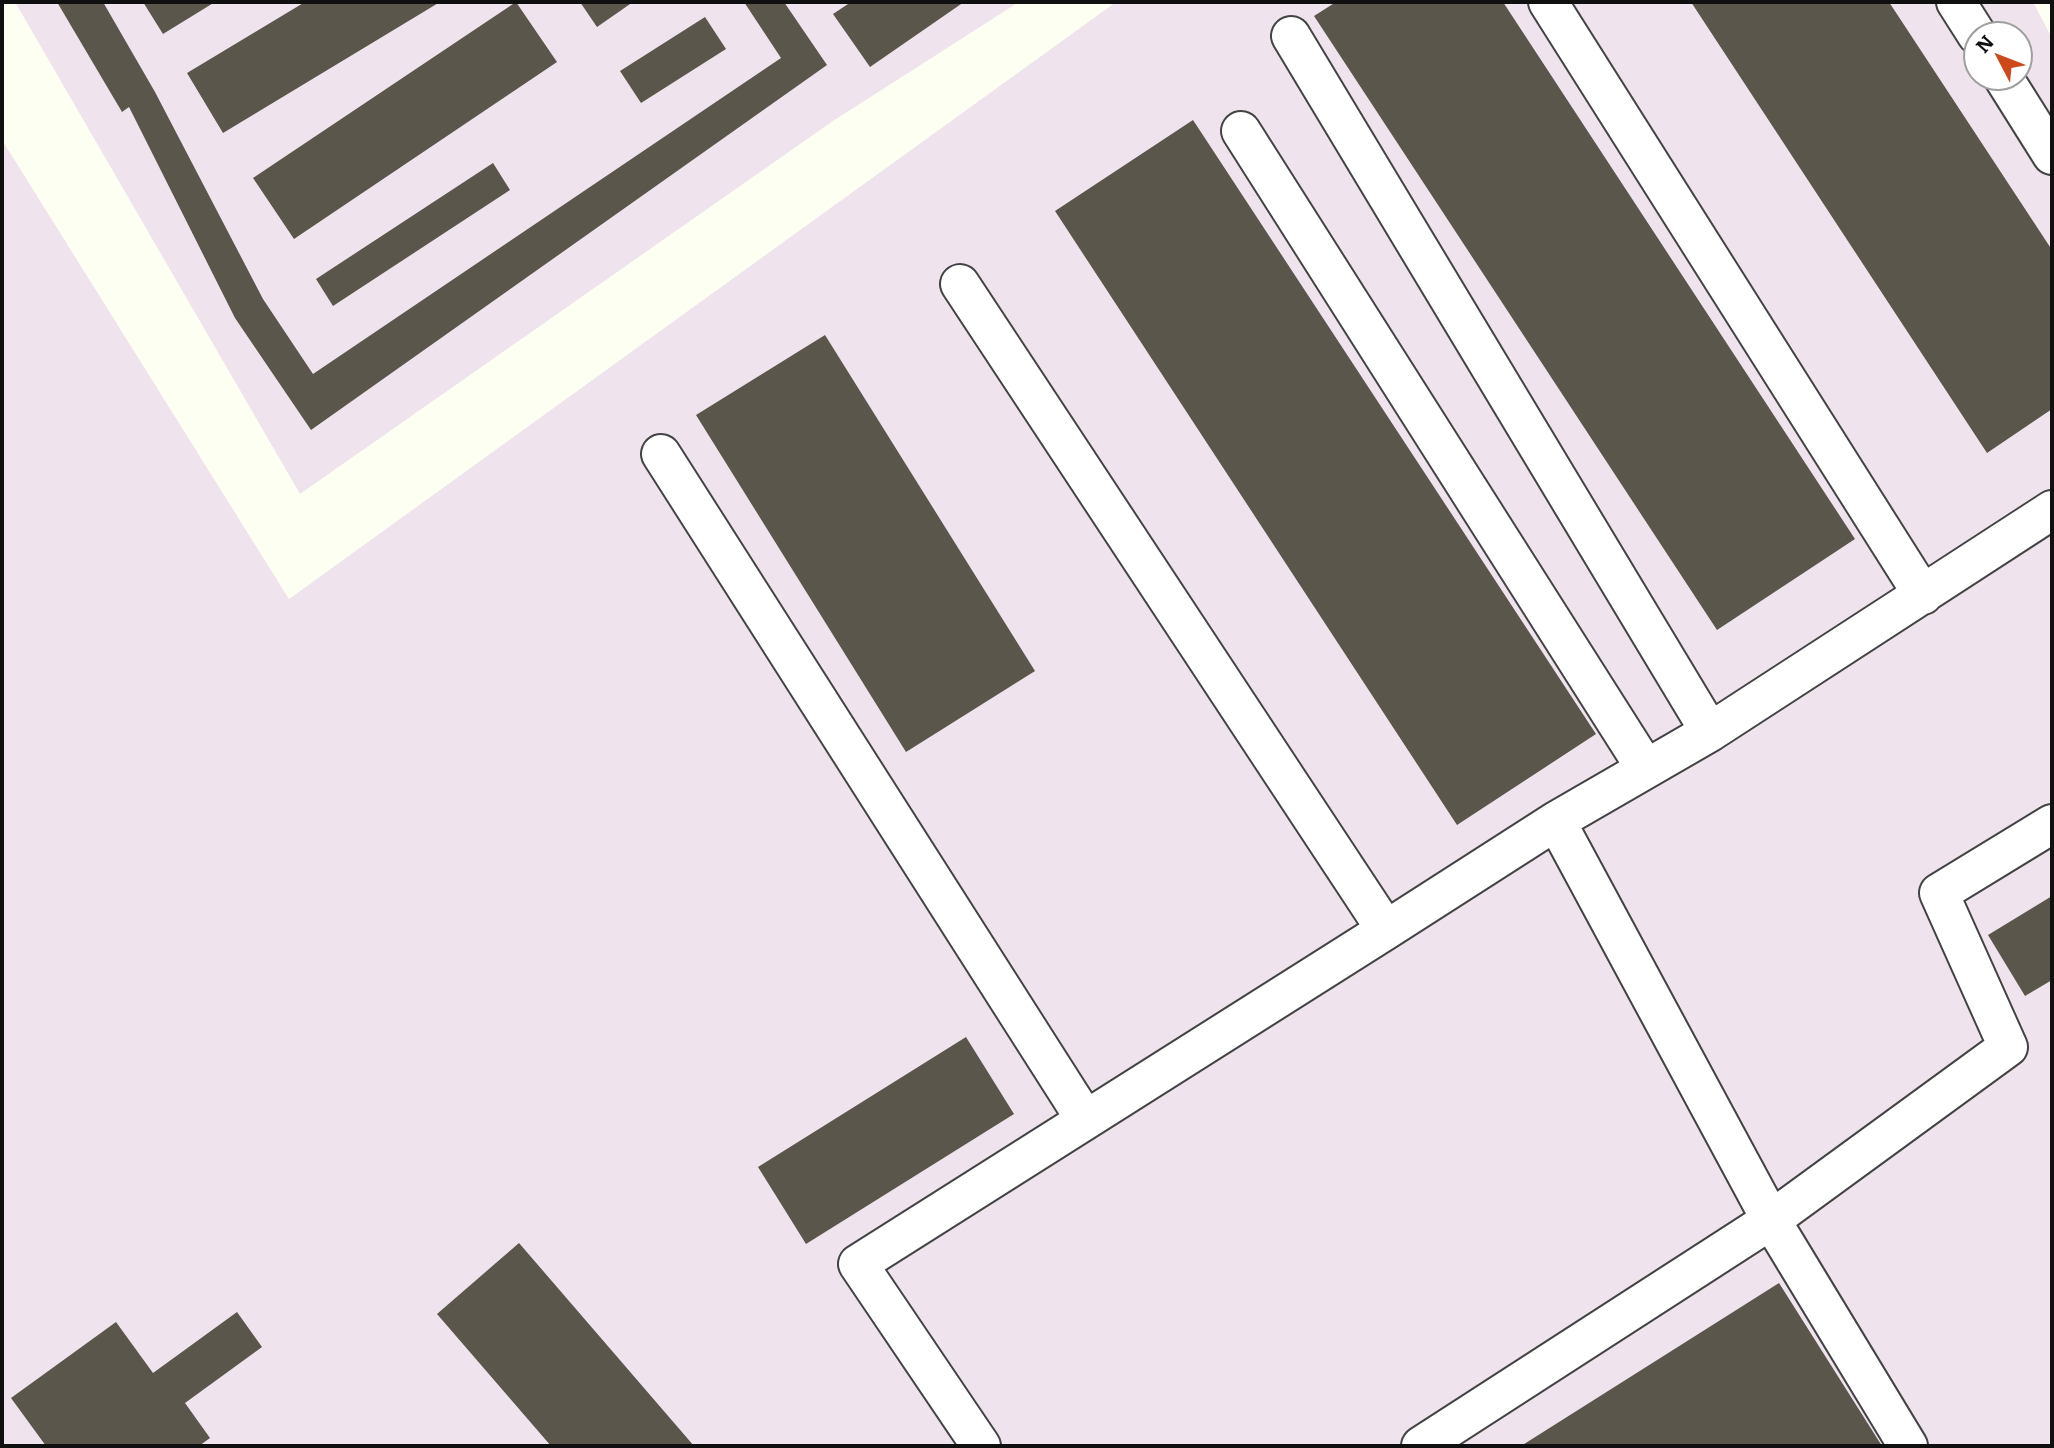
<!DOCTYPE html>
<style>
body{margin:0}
#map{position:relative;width:2054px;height:1448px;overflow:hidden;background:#fefff3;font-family:Literata,serif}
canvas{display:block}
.frame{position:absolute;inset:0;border:4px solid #101010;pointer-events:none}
.north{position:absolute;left:1963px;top:21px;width:70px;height:70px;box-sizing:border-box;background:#fff;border:2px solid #9f9f9f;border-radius:50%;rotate:312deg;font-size:19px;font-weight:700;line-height:28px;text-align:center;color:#101010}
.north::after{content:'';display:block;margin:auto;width:24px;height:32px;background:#ce491a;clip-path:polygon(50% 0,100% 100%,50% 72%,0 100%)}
</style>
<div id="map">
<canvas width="2054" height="1448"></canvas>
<div class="frame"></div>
<div class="north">N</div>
</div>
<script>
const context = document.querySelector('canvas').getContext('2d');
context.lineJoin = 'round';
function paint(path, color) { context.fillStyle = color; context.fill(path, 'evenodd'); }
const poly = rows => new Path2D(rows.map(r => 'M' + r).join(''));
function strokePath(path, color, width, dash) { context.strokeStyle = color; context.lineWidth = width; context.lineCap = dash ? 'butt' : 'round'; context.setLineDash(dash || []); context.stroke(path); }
paint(poly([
 [15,2,1019,2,833,121,300,494],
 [1116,2,2033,2,2052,38,2052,1446,2,1446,2,140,289,599],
 [1977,35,2019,35,2019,77,1977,77]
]), '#efe4ed');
paint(poly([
 [57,2,103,2,155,92,263,299,313,374,781,58,744,2,784,2,827,65,311,430,235,318,129,107,122,112],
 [143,2,215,2,163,34],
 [305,2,440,2,223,133,187,73],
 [516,2,557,62,294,239,253,178],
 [580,2,633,2,597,27],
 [851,2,964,2,870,67,833,14],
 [1336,2,1503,2,1855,539,1717,630,1314,16],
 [1691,2,1889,2,2052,250,2052,409,1987,453],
 [705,17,726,49,641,103,620,71],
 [1193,120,1596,734,1457,825,1055,211],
 [493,163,510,190,333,306,316,279],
 [825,335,1035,671,906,752,696,415],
 [2052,896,2052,980,2025,996,1988,935],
 [966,1037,1014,1114,806,1244,758,1167],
 [519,1243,694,1446,551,1446,437,1314],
 [1779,1283,1882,1446,1521,1446],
 [237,1312,262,1347,185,1403,210,1438,199,1446,46,1446,11,1398,116,1322,153,1373]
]), '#5a564b');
const minor = poly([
 [1548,2,1923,595],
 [1956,2,1977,35],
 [1291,36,1710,732],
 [2003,77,2052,155],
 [1241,131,1646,769],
 [960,284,1386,930],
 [661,454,1085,1119],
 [1556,821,1710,732,2052,510],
 [981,1446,858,1264,1386,930,1556,821,1771,1220,2008,1047,1939,893,2052,824],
 [1421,1446,1771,1220,1908,1446]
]);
strokePath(minor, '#434343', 42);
strokePath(minor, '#fff', 38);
</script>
